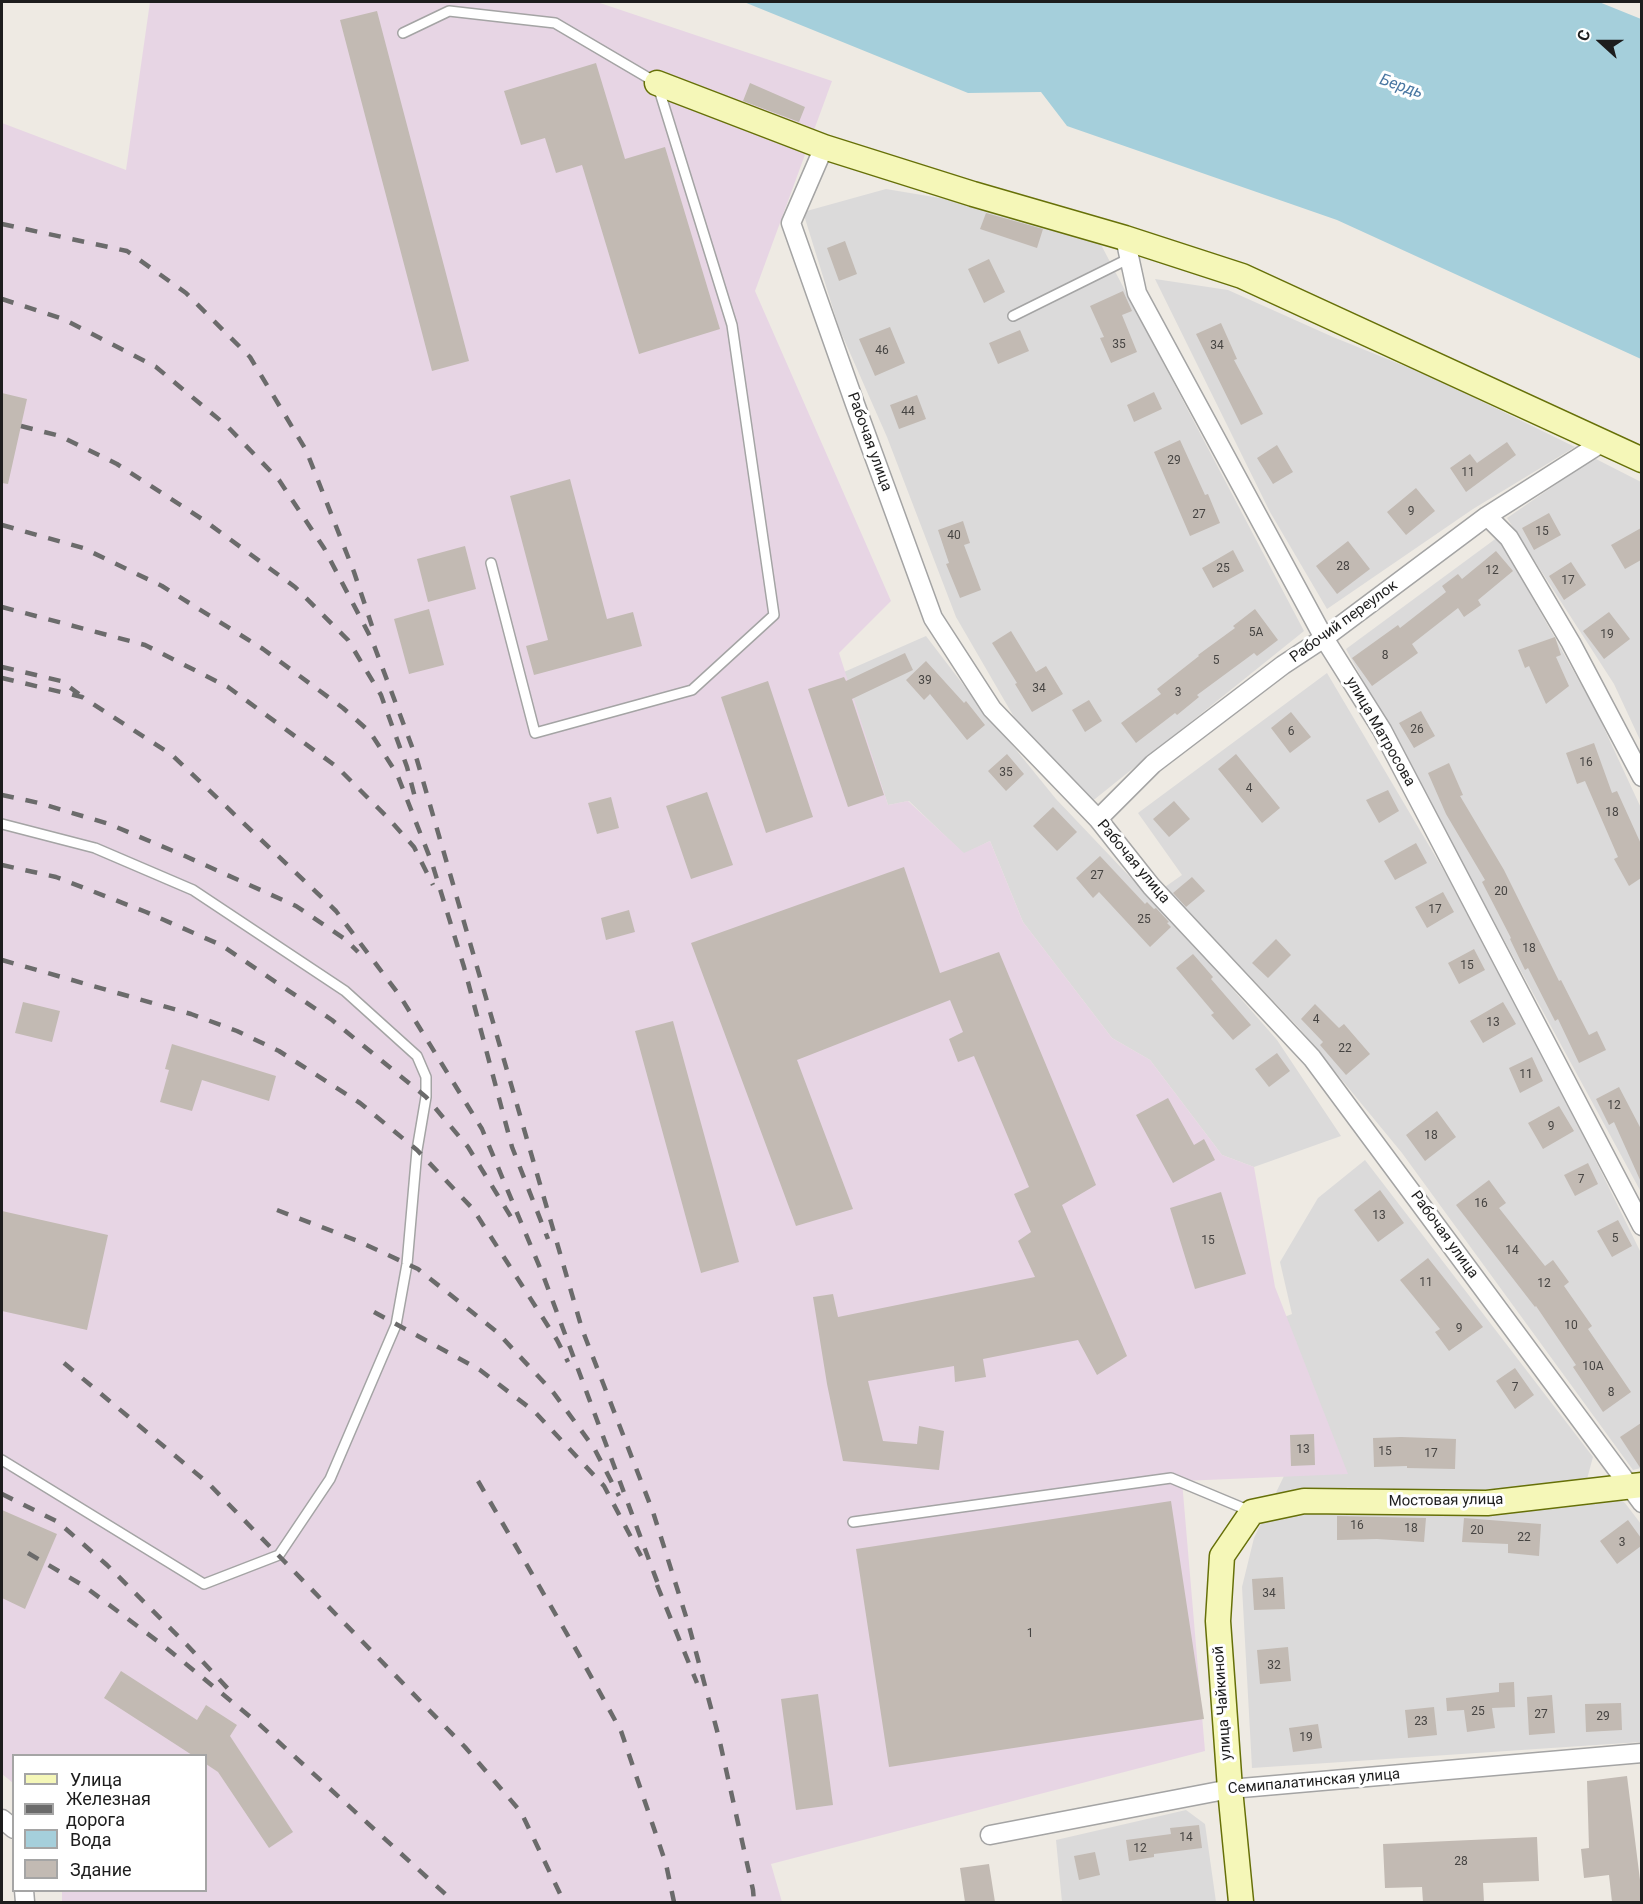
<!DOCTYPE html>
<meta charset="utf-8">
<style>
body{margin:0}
#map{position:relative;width:1643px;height:1904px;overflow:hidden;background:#eeeae3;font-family:Roboto,sans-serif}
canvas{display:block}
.frame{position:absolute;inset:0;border:3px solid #1d1d1d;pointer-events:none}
.legend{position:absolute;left:12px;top:1754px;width:195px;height:138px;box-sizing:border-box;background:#fff;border:2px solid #a5a5a5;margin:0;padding:8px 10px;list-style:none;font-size:18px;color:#1d1d1d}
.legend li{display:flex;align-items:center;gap:12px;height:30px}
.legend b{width:30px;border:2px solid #a5a5a5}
.north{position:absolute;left:1571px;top:12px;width:60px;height:60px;-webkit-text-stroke:4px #fff;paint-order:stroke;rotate:291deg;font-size:16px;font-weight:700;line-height:24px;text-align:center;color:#1d1d1d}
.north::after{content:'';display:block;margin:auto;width:21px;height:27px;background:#1d1d1d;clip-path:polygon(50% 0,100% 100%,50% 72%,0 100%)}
</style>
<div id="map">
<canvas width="1643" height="1904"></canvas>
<div class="frame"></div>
<ul class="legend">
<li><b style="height:8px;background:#f5f7b8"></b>Улица</li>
<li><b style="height:8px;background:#6b6b6b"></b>Железная дорога</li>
<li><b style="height:16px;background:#a5cfdb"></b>Вода</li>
<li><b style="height:16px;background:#c2bab3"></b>Здание</li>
</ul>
<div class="north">С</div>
</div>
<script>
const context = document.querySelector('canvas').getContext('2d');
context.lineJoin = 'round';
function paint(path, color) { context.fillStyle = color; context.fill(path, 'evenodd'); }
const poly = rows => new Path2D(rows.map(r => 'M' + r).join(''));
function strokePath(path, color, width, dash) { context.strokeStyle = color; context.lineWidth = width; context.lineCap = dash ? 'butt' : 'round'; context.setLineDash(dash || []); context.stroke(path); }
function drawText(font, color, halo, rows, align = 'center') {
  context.font = font + ' Roboto,sans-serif'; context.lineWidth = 6; context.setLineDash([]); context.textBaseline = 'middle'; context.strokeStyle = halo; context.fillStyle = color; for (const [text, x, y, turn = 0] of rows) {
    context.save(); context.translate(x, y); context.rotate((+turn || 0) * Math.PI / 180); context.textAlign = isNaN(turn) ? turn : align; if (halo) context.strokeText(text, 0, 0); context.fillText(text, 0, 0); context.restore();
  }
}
paint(poly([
 [886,189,970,203,1098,239,1304,631,1090,803,1021,729,956,617,887,437,839,328,803,212],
 [1155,279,1228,290,1333,337,1434,378,1575,447,1473,509,1327,609,1270,512],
 [1594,458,1641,482,1641,742,1614,684,1507,518],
 [1498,537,1596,711,1641,808,1641,1192,1346,649],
 [926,636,965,687,1056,799,1187,937,1277,1040,1341,1136,1254,1167,1222,1155,1150,1060,1112,1038,1023,922,990,841,964,854,909,801,888,805,844,672],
 [1327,673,1447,876,1585,1139,1641,1253,1641,1468,1633,1470,1402,1153,1300,1029,1165,887,1182,875,1138,813],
 [1365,1160,1593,1457,1587,1479,1625,1503,1641,1524,1641,1742,1252,1768,1242,1587,1254,1538,1284,1476,1218,1343,1292,1314,1280,1262,1318,1198],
 [1186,1810,1205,1824,1216,1902,1062,1902,1056,1840]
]), '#dbdada');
paint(poly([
 [150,2,597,2,832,81,755,291,891,601,839,653,888,805,908,801,964,853,990,841,1023,922,1112,1038,1150,1060,1222,1155,1254,1167,1275,1287,1348,1474,1182,1481,1205,1751,771,1864,782,1902,62,1902,62,1891,206,1890,206,1756,14,1756,13,1783,2,1774,2,123,126,170]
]), '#e7d5e4');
paint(poly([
 [744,2,1599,2,1641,19,1641,359,1337,220,1067,126,1041,92,968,93]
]), '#a5cfdb');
paint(poly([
 [377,11,469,361,432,371,340,20],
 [596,63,625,159,665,147,720,329,639,354,582,165,556,173,545,138,521,145,504,91],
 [750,83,805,107,799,122,743,101],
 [986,213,1043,229,1037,248,980,229],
 [845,241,857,274,839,281,827,248],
 [989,259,1005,292,984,303,968,269],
 [1123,291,1132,311,1122,315,1137,352,1111,363,1100,338,1104,337,1090,306],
 [1221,323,1237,359,1234,360,1263,414,1241,425,1196,334],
 [890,327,905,363,875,376,859,339],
 [1020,330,1029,351,998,364,989,343],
 [1154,392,1162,409,1134,422,1127,405],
 [2,393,27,399,8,484,2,483],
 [917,395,926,419,899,429,890,405],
 [1180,440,1205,495,1208,494,1220,523,1190,536,1154,452],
 [1507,442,1516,455,1466,492,1450,468,1470,454,1477,463],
 [1277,445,1293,472,1273,484,1257,458],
 [570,479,607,619,633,612,642,646,534,675,526,646,548,640,510,496],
 [1416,488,1435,511,1406,535,1387,512],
 [1549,513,1561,535,1534,550,1522,528],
 [963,521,970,543,964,545,981,590,960,598,946,564,949,563,938,530],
 [1641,528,1641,560,1625,569,1611,545],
 [1348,541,1370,569,1337,594,1316,566],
 [465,546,476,589,428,602,417,559],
 [1233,550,1244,571,1213,588,1202,568],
 [1496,551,1513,571,1478,600,1481,605,1464,617,1458,608,1412,644,1418,653,1372,686,1352,658,1398,625,1400,628,1446,592,1442,586,1458,574,1462,579],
 [1571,562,1586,585,1564,600,1549,576],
 [429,609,444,665,409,674,394,619],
 [1255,609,1278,640,1257,656,1254,653,1197,695,1199,697,1177,715,1175,713,1136,743,1121,723,1161,694,1157,689,1199,656,1198,655,1235,628,1233,626],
 [1609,612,1630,639,1604,659,1583,631],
 [1011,631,1036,672,1046,666,1063,694,1032,712,1015,684,1017,683,992,643],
 [1555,637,1561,655,1556,657,1569,686,1546,704,1529,666,1525,668,1518,650],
 [905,653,913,670,852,699,884,795,848,807,808,689,844,677,846,681],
 [926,661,964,703,966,701,985,725,967,740,930,694,924,700,906,680],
 [768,681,813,817,766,833,721,697],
 [1089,700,1102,721,1085,732,1072,710],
 [1421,711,1435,736,1414,748,1399,723],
 [1291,712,1311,737,1290,753,1271,728],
 [1594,743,1612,793,1617,791,1641,844,1641,878,1629,886,1614,859,1618,857,1585,781,1577,784,1566,753],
 [1007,754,1024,774,1006,791,988,771],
 [1236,754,1280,808,1262,823,1218,769],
 [1449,763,1463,795,1460,796,1504,870,1559,981,1561,980,1589,1035,1597,1031,1606,1050,1579,1063,1558,1019,1555,1021,1528,968,1525,970,1510,939,1511,938,1482,882,1485,880,1446,814,1428,773],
 [1388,790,1399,811,1379,823,1366,800],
 [707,792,733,865,691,879,666,806],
 [611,797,619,828,597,834,588,803],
 [1174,801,1190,819,1169,837,1153,819],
 [1053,807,1077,832,1057,851,1033,826],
 [1416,843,1427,863,1395,880,1384,861],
 [1100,856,1145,904,1147,902,1154,909,1156,908,1169,922,1167,923,1171,927,1150,947,1099,892,1093,898,1076,878],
 [904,867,940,973,999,952,1096,1185,1062,1205,1127,1356,1097,1375,1078,1340,983,1359,986,1377,955,1382,954,1366,868,1381,883,1441,917,1444,919,1426,944,1431,939,1470,843,1461,827,1384,813,1297,833,1294,838,1317,1035,1277,1018,1241,1031,1232,1014,1194,1029,1187,974,1056,958,1062,949,1039,963,1032,950,1000,797,1060,853,1209,796,1226,691,943],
 [1192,877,1205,891,1186,907,1173,893],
 [1443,892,1454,912,1427,928,1415,907],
 [629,910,635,932,606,940,601,918],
 [1276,939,1291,955,1268,978,1252,963],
 [1474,949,1485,970,1459,984,1448,963],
 [1193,954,1213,977,1211,979,1251,1025,1233,1040,1211,1015,1214,1013,1176,968],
 [23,1002,60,1011,52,1042,15,1033],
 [1503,1002,1516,1024,1483,1043,1470,1021],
 [1315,1004,1339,1028,1344,1024,1370,1054,1346,1075,1320,1045,1323,1042,1301,1019],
 [673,1021,739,1262,701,1273,635,1031],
 [172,1044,276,1076,269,1101,202,1080,192,1111,160,1102,169,1070,165,1069],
 [1277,1053,1290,1071,1269,1087,1255,1069],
 [1532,1057,1543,1081,1520,1093,1509,1068],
 [1619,1087,1641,1129,1641,1182,1614,1122,1609,1125,1596,1099],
 [1168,1098,1194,1145,1204,1139,1215,1160,1173,1183,1136,1115],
 [1559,1106,1574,1131,1543,1149,1528,1123],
 [1437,1111,1456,1137,1425,1161,1406,1135],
 [1588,1163,1598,1184,1575,1196,1564,1175],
 [1489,1180,1506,1203,1499,1208,1545,1266,1553,1260,1569,1282,1564,1286,1592,1326,1588,1329,1631,1392,1603,1412,1573,1367,1576,1365,1536,1306,1535,1307,1456,1205],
 [1380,1190,1404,1223,1378,1242,1354,1210],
 [1221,1192,1246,1274,1195,1289,1170,1208],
 [2,1211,108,1235,87,1330,2,1311],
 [1618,1220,1632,1246,1612,1257,1597,1231],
 [1428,1258,1483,1327,1449,1351,1435,1332,1440,1329,1400,1280],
 [1515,1368,1534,1395,1515,1409,1496,1381],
 [1641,1423,1641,1469,1620,1437],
 [1314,1434,1315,1465,1291,1466,1290,1435],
 [1401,1437,1456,1439,1455,1469,1407,1468,1407,1466,1374,1467,1373,1438],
 [1171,1501,1204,1719,889,1767,856,1549],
 [2,1510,57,1534,25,1609,2,1598],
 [1337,1516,1426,1518,1424,1542,1377,1539,1337,1540],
 [1464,1518,1541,1524,1539,1556,1508,1553,1508,1544,1462,1542],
 [1628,1520,1641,1538,1641,1546,1617,1564,1600,1541],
 [1283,1577,1285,1609,1254,1610,1252,1579],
 [1288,1647,1291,1681,1260,1684,1257,1650],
 [121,1671,197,1720,206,1705,237,1725,230,1736,293,1832,269,1848,218,1772,206,1764,206,1755,192,1755,104,1698],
 [1514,1682,1515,1707,1492,1708,1495,1728,1467,1732,1464,1710,1447,1711,1446,1698,1499,1692,1499,1683],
 [818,1694,833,1805,796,1810,781,1699],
 [1552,1695,1555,1733,1529,1735,1527,1697],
 [1621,1703,1622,1730,1586,1732,1585,1704],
 [1434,1707,1437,1735,1408,1738,1405,1710],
 [1318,1724,1322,1748,1293,1752,1289,1728],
 [1627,1776,1640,1880,1641,1880,1641,1902,1612,1902,1609,1875,1584,1878,1581,1849,1589,1848,1587,1781],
 [1199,1825,1202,1848,1154,1854,1154,1857,1129,1861,1126,1840,1171,1834,1170,1828],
 [1537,1837,1539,1881,1483,1883,1484,1902,1423,1902,1422,1887,1385,1888,1383,1844],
 [1095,1852,1100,1875,1079,1880,1074,1856],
 [989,1864,995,1902,965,1902,960,1868]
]), '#c2bab3');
const lane = poly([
 [403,33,449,11,555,23,657,83,732,325,774,615,692,690,535,733,491,563],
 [1013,316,1130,258],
 [2,824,95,848,193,890,345,991,417,1056,426,1077,426,1097,417,1150,407,1264,396,1325,330,1479,279,1555,204,1584,2,1460],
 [853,1522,1171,1478,1250,1511]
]);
const street = poly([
 [824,147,791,223,855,404,933,618,992,709,1098,819,1151,886,1312,1058,1642,1503],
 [1125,238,1137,293,1324,638,1382,730,1642,1226],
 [1487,516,1509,538,1571,643,1642,777],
 [1098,819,1153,764,1283,665,1324,638,1487,516,1603,442],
 [2,1819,14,1829],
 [990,1835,1230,1789,1642,1753],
 [24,1890,25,1902]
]);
const secondary = poly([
 [657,83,824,147,973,194,1125,238,1242,276,1642,460],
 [1241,1902,1230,1789,1218,1621,1222,1556,1252,1512,1304,1501,1487,1503,1642,1485]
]);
strokePath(lane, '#a4a4a4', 12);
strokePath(street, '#a4a4a4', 21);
strokePath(secondary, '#667008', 27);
strokePath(lane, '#fff', 9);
strokePath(street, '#fff', 18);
strokePath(secondary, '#f5f7b8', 24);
strokePath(poly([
 [2,224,127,251,186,293,250,357,306,450,354,572,372,626],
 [2,299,63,319,156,367,227,426,279,480,324,548,372,640,417,760,582,1329,653,1512,689,1626,719,1738,753,1890,754,1902],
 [21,426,60,436,117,464,205,521,295,587,348,640,381,695,407,767,417,805],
 [2,525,83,548,162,586,263,649,343,708,370,732,397,774,432,863,464,967,512,1147,548,1239],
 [2,607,145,645,228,687,337,767,389,819,414,847,433,885],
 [2,667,61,681,79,694],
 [2,678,82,697,172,755,336,911,400,996,482,1129,543,1275,661,1592],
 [2,795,39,803,109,824,185,856,296,906,345,939,358,952],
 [2,865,56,877,146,912,221,945,332,1020,426,1097,468,1147,511,1217],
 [2,960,191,1014,237,1031,279,1051,360,1103,417,1150,473,1209,557,1340,568,1362],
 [277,1210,358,1241,418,1269,497,1332,553,1392,594,1448,619,1496],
 [374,1312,480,1370,535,1412,604,1486,641,1556],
 [64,1363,209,1484,465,1747,521,1812,564,1902],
 [478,1481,578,1653,621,1731,666,1864,674,1902],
 [2,1494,58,1522,107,1565,187,1645,232,1693],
 [28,1553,84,1586,164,1646,259,1724,454,1902],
 [657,1585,697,1683]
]), '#6b6b6b', 4.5, [12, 12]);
drawText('12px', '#464442', null, [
 ["35",1119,345],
 ["34",1217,346],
 ["46",882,351],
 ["44",908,412],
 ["29",1174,461],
 ["11",1468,473],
 ["9",1411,512],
 ["27",1199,515],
 ["15",1542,532],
 ["40",954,536],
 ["28",1343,567],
 ["25",1223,569],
 ["12",1492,571],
 ["17",1568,581],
 ["5А",1256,633],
 ["19",1607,635],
 ["8",1385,656],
 ["5",1216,661],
 ["39",925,681],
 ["34",1039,689],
 ["3",1178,693],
 ["26",1417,730],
 ["6",1291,732],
 ["16",1586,763],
 ["35",1006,773],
 ["4",1249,789],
 ["18",1612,813],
 ["27",1097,876],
 ["20",1501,892],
 ["17",1435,910],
 ["25",1144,920],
 ["18",1529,949],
 ["15",1467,966],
 ["4",1316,1020],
 ["13",1493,1023],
 ["22",1345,1049],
 ["11",1526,1075],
 ["12",1614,1106],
 ["9",1551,1127],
 ["18",1431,1136],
 ["7",1581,1180],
 ["16",1481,1204],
 ["13",1379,1216],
 ["5",1615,1239],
 ["15",1208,1241],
 ["14",1512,1251],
 ["11",1426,1283],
 ["12",1544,1284],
 ["10",1571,1326],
 ["9",1459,1329],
 ["10А",1593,1367],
 ["7",1515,1388],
 ["8",1611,1393],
 ["13",1303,1450],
 ["15",1385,1452],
 ["17",1431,1454],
 ["16",1357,1526],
 ["18",1411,1529],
 ["20",1477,1531],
 ["22",1524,1538],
 ["3",1622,1543],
 ["34",1269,1594],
 ["1",1030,1634],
 ["32",1274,1666],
 ["25",1478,1712],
 ["27",1541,1715],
 ["29",1603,1717],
 ["23",1421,1722],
 ["19",1306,1738],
 ["14",1186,1838],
 ["12",1140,1849],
 ["28",1461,1862]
]);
drawText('15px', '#1d1d1d', '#fff', [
 ["Рабочая улица",869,442,70],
 ["Рабочий переулок",1344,622,-36],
 ["улица Матросова",1380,732,60],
 ["Рабочая улица",1133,862,50],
 ["Рабочая улица",1444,1235,54],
 ["Мостовая улица",1446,1501,-1],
 ["улица Чайкиной",1223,1703,-94],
 ["Семипалатинская улица",1314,1782,-5]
]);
drawText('italic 16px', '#4a77a2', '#fff', [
 ["Бердь",1401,87,19]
]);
</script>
